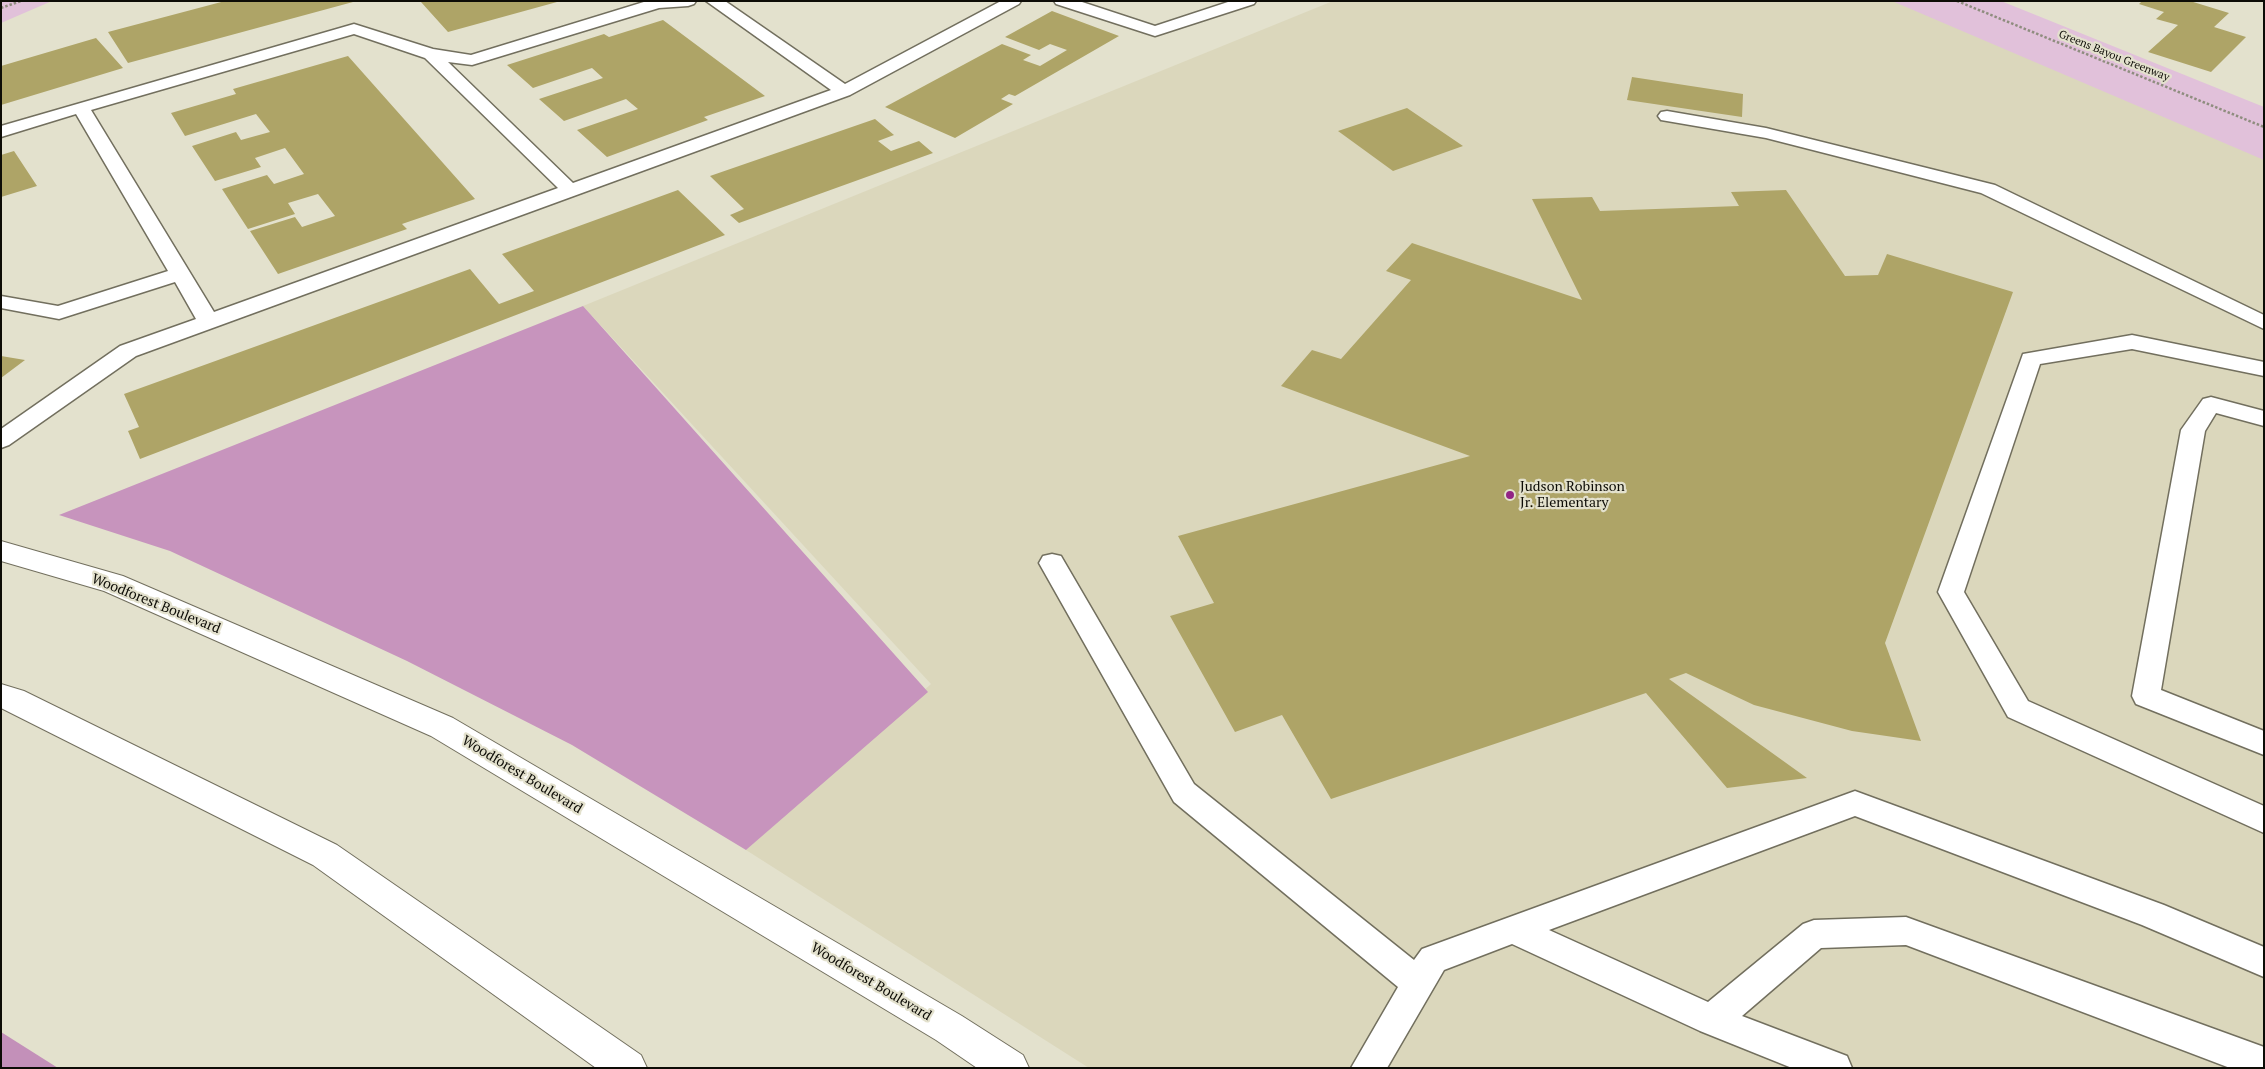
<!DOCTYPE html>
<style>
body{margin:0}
#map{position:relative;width:2265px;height:1069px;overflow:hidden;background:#e3e1cd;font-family:"PT Serif",serif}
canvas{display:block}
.frame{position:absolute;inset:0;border:2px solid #0d0c06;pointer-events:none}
</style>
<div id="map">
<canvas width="2265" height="1069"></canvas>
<div class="frame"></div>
</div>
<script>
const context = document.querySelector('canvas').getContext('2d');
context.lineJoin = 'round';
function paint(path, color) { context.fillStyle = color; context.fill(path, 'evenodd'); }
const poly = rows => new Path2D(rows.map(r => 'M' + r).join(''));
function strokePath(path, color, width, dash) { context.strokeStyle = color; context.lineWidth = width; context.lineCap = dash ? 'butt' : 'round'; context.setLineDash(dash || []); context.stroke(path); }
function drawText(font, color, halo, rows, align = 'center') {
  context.font = font + ' "PT Serif",serif'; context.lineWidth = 4.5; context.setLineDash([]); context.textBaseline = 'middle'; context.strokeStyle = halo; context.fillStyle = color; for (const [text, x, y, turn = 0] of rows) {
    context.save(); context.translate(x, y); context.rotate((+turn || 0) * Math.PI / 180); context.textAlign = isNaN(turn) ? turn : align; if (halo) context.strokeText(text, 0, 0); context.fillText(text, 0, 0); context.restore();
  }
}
paint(poly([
 [1333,1,1894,1,2264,158,2264,1068,1089,1068,746,850,931,684,583,306]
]), '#dbd7bc');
paint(poly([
 [1,1,52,1,1,23],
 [1892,1,2001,1,2264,107,2264,160]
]), '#e1c1da');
paint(poly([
 [1,1032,58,1068,1,1068]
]), '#c390b9');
paint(poly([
 [583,306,928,692,746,850,572,745,407,661,170,551,59,515]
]), '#c794bd');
paint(poly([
 [225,1,353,1,353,2,128,63,108,32],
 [425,1,556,1,557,2,448,32,421,2],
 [2142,1,2190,1,2229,13,2214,27,2246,37,2211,72,2148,52,2178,25,2156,19,2164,12,2139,4],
 [1052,11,1119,36,1015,96,1009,94,1001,99,1013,104,955,138,885,107,1002,44,1031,55,1023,60,1040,66,1067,50,1050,44,1039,50,1005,37],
 [663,20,765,96,704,117,708,120,607,157,577,130,638,109,626,99,564,121,539,99,603,78,592,68,533,88,507,65,604,34,609,37],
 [96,38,123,68,1,105,1,66],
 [348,56,475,199,402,224,407,229,278,274,250,231,295,217,302,227,335,216,318,194,288,203,295,214,248,229,222,189,267,175,274,184,304,174,285,148,255,158,261,167,215,181,192,146,236,132,241,140,270,132,256,114,185,136,171,113,236,94,233,89],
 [1632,77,1743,94,1742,117,1627,100],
 [1407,108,1463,146,1393,171,1338,131],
 [875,119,894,135,878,141,891,151,919,141,933,153,739,223,730,215,744,209,710,176],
 [14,151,37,186,1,197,1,155],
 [678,190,725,235,140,459,128,431,139,427,124,394,470,269,499,304,534,291,502,254],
 [1786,190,1845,276,1878,275,1887,254,2013,292,1885,643,1921,741,1852,731,1754,705,1686,673,1669,679,1807,778,1727,788,1646,693,1331,799,1282,715,1235,732,1170,616,1214,603,1178,536,1470,456,1281,386,1312,350,1341,359,1411,280,1386,271,1412,243,1582,300,1532,199,1592,197,1600,211,1739,206,1731,192],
 [1,356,25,360,1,378]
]), '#aea467');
const lane = poly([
 [647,1,696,1,694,4,688,6,659,8,472,65,448,62,573,183,831,90,706,1,725,1,845,84,1001,1,1021,1,1019,4,850,95,136,356,9,445,1,448,1,429,120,346,196,319,175,282,59,319,1,308,1,296,58,306,168,271,76,114,1,137,1,126,354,24,433,49,471,55,647,1],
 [354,34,425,58,558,188,214,312,91,110,354,34],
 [1054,1,1079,1,1155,26,1231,1,1256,1,1254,4,1155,36,1056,4,1054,1],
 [1667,111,1766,128,1995,185,2264,315,2264,329,1981,193,1766,138,1661,120,1658,116,1661,112,1667,111],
 [2132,335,2264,362,2264,376,2132,349,2040,364,1964,592,2028,701,2264,806,2264,833,2008,717,1938,592,2023,354,2132,335],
 [2211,397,2264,411,2264,426,2216,413,2205,431,2161,690,2264,731,2264,755,2136,704,2132,696,2181,430,2203,399,2211,397],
 [1052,554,1061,556,1194,784,1414,960,1422,949,1855,791,2164,905,2264,947,2264,977,2142,925,1855,816,1549,930,1708,1002,1803,924,1814,920,1906,917,2264,1047,2264,1068,2230,1068,1906,945,1821,948,1742,1016,1847,1056,1852,1068,1792,1068,1700,1031,1512,944,1444,970,1387,1068,1351,1068,1398,987,1174,802,1039,563,1043,556,1052,554]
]);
const secondary = poly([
 [1,541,123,576,453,718,962,1016,1023,1055,1029,1068,977,1068,936,1040,431,736,104,591,1,561,1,541],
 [1,684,24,691,337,845,641,1055,647,1068,596,1068,313,865,1,708,1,684]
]);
strokePath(lane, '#726f5e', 3);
strokePath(secondary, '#726f5e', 2);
strokePath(poly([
 [1957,1,2264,127],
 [1,8,21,1]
]), '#8f8d7f', 2.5, [2.5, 2]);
paint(lane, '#fff');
paint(secondary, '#fff');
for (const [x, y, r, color] of [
 [1510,495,5,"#922485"]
]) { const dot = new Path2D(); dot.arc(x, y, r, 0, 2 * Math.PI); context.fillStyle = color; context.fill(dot); strokePath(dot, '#e3e1cd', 2); }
drawText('11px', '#0d0c06', '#e3e1cd', [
 ["Greens Bayou Greenway",2114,56,22]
]);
drawText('14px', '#0d0c06', '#e3e1cd', [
 ["Judson Robinson",1520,487],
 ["Jr. Elementary",1520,503]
], 'left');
drawText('14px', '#0d0c06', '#e3e1cd', [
 ["Woodforest Boulevard",156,604,22],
 ["Woodforest Boulevard",522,775,31],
 ["Woodforest Boulevard",871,982,31]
]);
</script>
